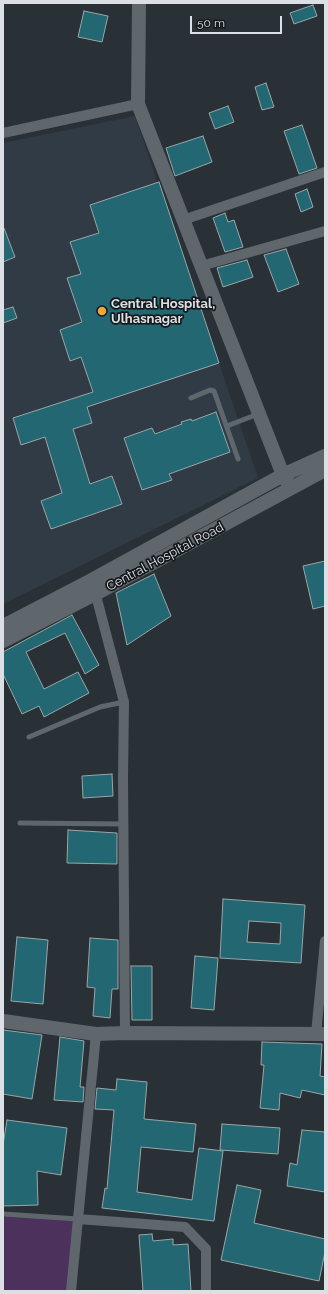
<!DOCTYPE html>
<style>
body{margin:0}
#map{position:relative;width:328px;height:1294px;overflow:hidden;background:#2a3136;font-family:Raleway,sans-serif}
canvas{display:block}
.frame{position:absolute;inset:0;border:4px solid #dce0e4;pointer-events:none}
.scale{position:absolute;left:190px;top:16px;width:92px;height:18px;box-sizing:border-box;border:2px solid #dce0e4;border-top:0;padding-left:5px;font-size:12px;line-height:14px;white-space:nowrap;color:#dce0e4;-webkit-text-stroke:3px #15181b;paint-order:stroke}
</style>
<div id="map">
<canvas width="328" height="1294"></canvas>
<div class="frame"></div>
<div class="scale">50 m</div>
</div>
<script>
const context = document.querySelector('canvas').getContext('2d');
context.lineJoin = 'round';
function paint(path, color) { context.fillStyle = color; context.fill(path, 'evenodd'); }
const poly = rows => new Path2D(rows.map(r => 'M' + r).join(''));
function strokePath(path, color, width, dash) { context.strokeStyle = color; context.lineWidth = width; context.lineCap = dash ? 'butt' : 'round'; context.setLineDash(dash || []); context.stroke(path); }
function drawText(font, color, halo, rows, align = 'center') {
  context.font = font + ' Raleway,sans-serif'; context.lineWidth = 3.5; context.setLineDash([]); context.textBaseline = 'middle'; context.strokeStyle = halo; context.fillStyle = color; for (const [text, x, y, turn = 0] of rows) {
    context.save(); context.translate(x, y); context.rotate((+turn || 0) * Math.PI / 180); context.textAlign = isNaN(turn) ? turn : align; if (halo) context.strokeText(text, 0, 0); context.fillText(text, 0, 0); context.restore();
  }
}
paint(poly([
 [135,116,258,478,3,604,3,143]
]), '#303b45');
paint(poly([
 [3,1217,78,1219,68,1291,3,1291]
]), '#4b315c');
const building = poly([
 [313,5,317,16,294,24,290,13,313,5],
 [84,11,108,16,102,42,78,37,84,11],
 [266,83,274,107,262,110,255,87,266,83],
 [228,106,234,122,215,129,209,113,228,106],
 [302,125,317,168,299,174,284,131,302,125],
 [203,136,212,162,175,176,166,148,203,136],
 [159,182,219,363,87,407,92,423,73,429,90,484,112,476,122,504,51,529,41,501,62,493,45,437,21,445,13,418,93,392,81,357,70,361,60,330,82,322,67,278,81,274,70,242,99,233,90,205,159,182],
 [307,189,313,207,301,212,295,194,307,189],
 [225,213,228,222,234,220,243,247,225,252,213,218,225,213],
 [3,228,4,228,15,257,3,262,3,228],
 [286,249,299,284,278,292,264,255,286,249],
 [247,260,253,277,223,287,217,268,247,260],
 [13,307,17,318,3,323,3,310,13,307],
 [216,412,230,452,169,474,172,480,142,490,124,438,152,428,155,434,182,424,181,422,191,419,192,421,216,412],
 [325,561,325,606,313,609,303,566,325,561],
 [154,574,171,616,127,645,116,593,154,574],
 [72,615,99,665,85,674,65,633,26,652,44,689,78,672,89,693,44,717,39,706,22,714,3,674,3,652,72,615],
 [112,774,113,796,83,798,82,776,112,774],
 [68,830,117,833,117,864,67,863,68,830],
 [223,899,305,905,301,963,220,958,223,899],
 [249,921,281,923,280,944,247,942,249,921],
 [17,937,48,940,43,1004,11,1001,17,937],
 [90,938,118,940,118,989,112,989,110,1018,93,1016,95,988,87,987,90,938],
 [195,956,218,958,214,1010,191,1008,195,956],
 [131,966,152,966,152,1020,132,1020,131,966],
 [3,1030,42,1035,32,1099,3,1094,3,1030],
 [60,1037,84,1041,80,1087,84,1087,83,1102,54,1100,60,1037],
 [262,1042,322,1044,320,1076,325,1077,325,1095,302,1090,300,1098,280,1093,279,1110,260,1108,264,1065,261,1065,262,1042],
 [117,1079,147,1082,144,1119,196,1124,193,1152,141,1147,137,1192,192,1200,199,1148,223,1151,214,1221,102,1208,105,1188,107,1189,114,1110,95,1109,97,1088,116,1090,117,1079],
 [7,1120,67,1128,61,1175,37,1171,38,1205,3,1206,3,1145,7,1120],
 [222,1124,280,1128,278,1154,220,1150,222,1124],
 [302,1130,325,1132,325,1192,287,1186,290,1163,297,1165,302,1130],
 [237,1185,261,1190,254,1223,325,1239,325,1252,319,1281,221,1260,237,1185],
 [152,1234,153,1241,173,1239,173,1245,188,1244,191,1291,143,1291,139,1235,152,1234]
]);
paint(building, '#226771');
strokePath(building, '#9aa6a8', 1);
strokePath(poly([
 [191,398,210,390,214,391,238,459],
 [227,426,258,414],
 [29,737,100,707,124,702],
 [20,823,123,824],
 [3,1214,78,1219]
]), '#5f676d', 5);
strokePath(poly([
 [3,133,138,104],
 [183,220,325,172],
 [201,266,325,231],
 [94,588,124,702,123,778,125,1033],
 [316,1034,325,941],
 [78,1219,185,1227,206,1249,206,1291],
 [71,1291,96,1034]
]), '#5f676d', 10);
strokePath(poly([
 [139,3,138,104,283,475,291,488],
 [3,626,90,581,283,475,325,456],
 [3,641,97,593,325,470],
 [3,1021,96,1034,125,1033,325,1034]
]), '#5f676d', 14);
for (const [x, y, r, color] of [
 [102,311,5,"#f0a63e"]
]) { const dot = new Path2D(); dot.arc(x, y, r, 0, 2 * Math.PI); context.fillStyle = color; context.fill(dot); strokePath(dot, '#15181b', 1.5); }
drawText('bold 13px', '#dce0e4', '#15181b', [
 ["Central Hospital,",111,304],
 ["Ulhasnagar",111,319]
], 'left');
drawText('13px', '#dce0e4', '#15181b', [
 ["Central Hospital Road",165,557,-28]
]);
</script>
